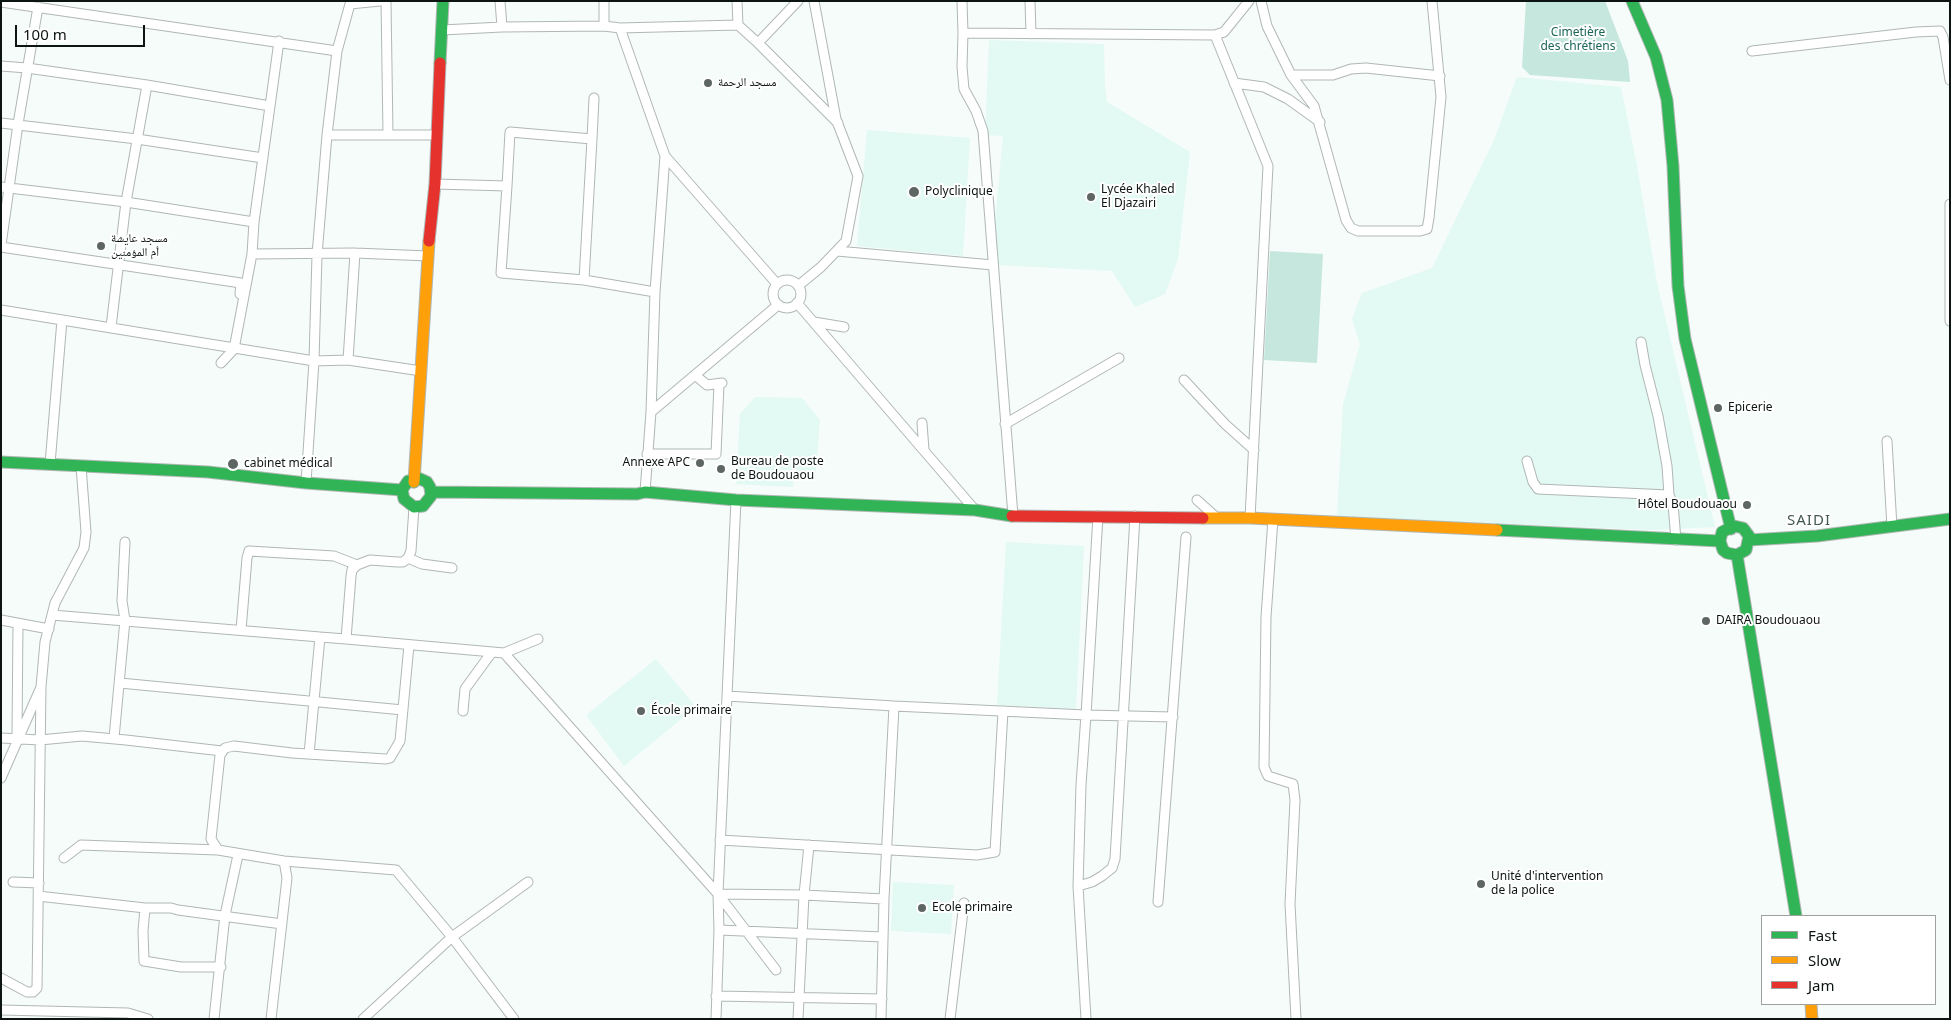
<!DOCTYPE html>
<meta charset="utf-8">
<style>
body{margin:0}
#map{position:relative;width:1951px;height:1020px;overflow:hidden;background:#f6fcfa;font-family:"Noto Sans",sans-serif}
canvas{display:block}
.frame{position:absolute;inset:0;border:2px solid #0c1512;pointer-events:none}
.legend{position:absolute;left:1761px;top:915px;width:175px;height:90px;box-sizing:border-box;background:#fff;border:1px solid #9ea1a0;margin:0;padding:6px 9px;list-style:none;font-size:15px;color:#0c1512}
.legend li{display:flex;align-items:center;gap:10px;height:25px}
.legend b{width:25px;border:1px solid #9ea1a0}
.scale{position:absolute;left:15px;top:25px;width:130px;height:22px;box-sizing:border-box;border:2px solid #0c1512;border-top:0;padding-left:6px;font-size:15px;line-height:18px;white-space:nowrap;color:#0c1512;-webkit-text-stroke:4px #fff;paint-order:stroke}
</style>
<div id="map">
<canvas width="1951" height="1020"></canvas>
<div class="frame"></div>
<ul class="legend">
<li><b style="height:6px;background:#30b455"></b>Fast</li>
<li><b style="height:6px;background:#ff9f0a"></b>Slow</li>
<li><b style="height:6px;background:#e5322d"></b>Jam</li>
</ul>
<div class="scale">100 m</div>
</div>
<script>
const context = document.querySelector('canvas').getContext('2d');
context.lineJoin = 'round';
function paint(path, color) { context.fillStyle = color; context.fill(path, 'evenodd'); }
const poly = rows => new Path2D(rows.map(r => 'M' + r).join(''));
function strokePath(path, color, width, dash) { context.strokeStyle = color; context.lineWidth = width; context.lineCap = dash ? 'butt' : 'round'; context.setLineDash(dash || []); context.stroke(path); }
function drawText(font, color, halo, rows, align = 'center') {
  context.font = font + ' "Noto Sans","Noto Naskh Arabic",sans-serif'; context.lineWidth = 4; context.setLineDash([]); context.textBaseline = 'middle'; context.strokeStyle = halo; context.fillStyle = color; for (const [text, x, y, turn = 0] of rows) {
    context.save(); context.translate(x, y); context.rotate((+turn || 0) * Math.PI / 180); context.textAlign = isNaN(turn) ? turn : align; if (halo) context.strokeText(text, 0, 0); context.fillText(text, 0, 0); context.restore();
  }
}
paint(poly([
 [989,40,1104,44,1105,87,1107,102,1190,152,1178,259,1165,294,1135,307,1112,271,998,265,993,243,1003,136,985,135],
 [1517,77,1621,87,1637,166,1657,283,1715,527,1653,530,1337,517,1343,404,1360,344,1352,319,1362,293,1432,268,1494,140],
 [867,130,970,138,963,256,857,246],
 [755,397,802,398,820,420,815,480,794,480,793,487,736,484,740,414],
 [1006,542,1084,546,1076,709,997,705],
 [656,659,696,707,624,766,586,715],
 [893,882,954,885,951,934,891,931]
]), '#e3f9f3');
paint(poly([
 [1526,1,1605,1,1628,61,1630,82,1530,75,1522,67],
 [1270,251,1323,254,1317,363,1264,360]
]), '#c5e7de');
const street = poly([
 [386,1,388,134],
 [500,1,502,27],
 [737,1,738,25],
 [962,1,963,33,962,67,964,89,976,111,983,131,1013,516],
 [1030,1,1031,34],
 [1261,1,1267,26,1291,75,1314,106,1346,220,1351,228,1358,231,1420,231,1427,229,1429,218,1441,97,1432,1],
 [1,2,337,51,350,4,380,1],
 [604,26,604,1],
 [620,28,665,156,777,284],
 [442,30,502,27,604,26,620,28,738,25,758,43,838,123],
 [963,33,1215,35,1224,32,1249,1],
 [1215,35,1268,166,1250,518],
 [758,43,798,1],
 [1752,51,1916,32,1940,31,1943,37,1950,80],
 [1,66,27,68,147,85,270,106],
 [1291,75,1333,75,1351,69,1366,68,1440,76],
 [1234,83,1264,87,1288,99,1320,122],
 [1,123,137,139,263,158],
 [327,135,437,135],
 [592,139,594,98],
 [435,184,507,186,501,273,584,280,655,292],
 [507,186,510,132,592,139,584,280],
 [1,187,126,202,254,222],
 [1950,204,1950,321],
 [1,245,18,124,38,7],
 [1,247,241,283,240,294],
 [837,251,993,265],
 [252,254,355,253,428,256],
 '773 294a14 14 0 1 1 28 0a14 14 0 1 1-28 0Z',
 [798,286,821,267,846,241,858,176,836,119,814,1],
 [797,303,975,510],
 [1,310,314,361,348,360,421,371],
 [814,322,844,327],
 [111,327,126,202,147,85],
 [1641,342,1645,365,1658,416,1667,466,1669,495,1673,504,1676,540],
 [348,360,355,253],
 [221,363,234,349,252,254,254,222,279,41],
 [695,375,707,385,722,383],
 [1184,380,1225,424,1254,450],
 [651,412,778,305],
 [922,423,924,450],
 [1005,424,1119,358],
 [1887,441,1892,527],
 [647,454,716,454,719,384],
 [1527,461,1533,482,1538,489,1669,495],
 [50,464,62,320],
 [306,483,314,361,317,255,327,135,337,51],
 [645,492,651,412,655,292,665,156],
 [736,500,727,696,894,706],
 [1197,500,1216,517],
 [1273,519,1266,617,1264,767,1268,776,1293,784,1295,800,1290,904,1296,1019],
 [408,558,422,564,452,568],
 [52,615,320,637],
 [1,620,49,629],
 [241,630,247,558,249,551,334,556,357,565],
 [346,639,504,653,538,639],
 [504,653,718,894,776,970],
 [120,683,403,710],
 [463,711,465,689,492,652],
 [17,736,18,624],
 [1,738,40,740,82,736,126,740,222,751],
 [114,738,125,620,122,601,125,542],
 [309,754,320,637,346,639,351,576,352,570,357,565,370,560,397,562,403,562,408,558,411,551,414,507],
 [1,778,41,687,45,642,55,603,84,548,86,532,81,466],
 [720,840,977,855,995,852,1003,711],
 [64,858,81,845,218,850],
 [13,882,39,883],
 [1078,886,1092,882,1102,876,1112,868,1115,859,1135,516],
 [718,894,804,895,884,899],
 [38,896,145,908,171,908,178,910,282,924],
 [1158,902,1186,537],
 [145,908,143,931,144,961,181,967,221,967],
 [719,930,883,937],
 [1,978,27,992,33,992,37,988,41,687],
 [716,996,882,999],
 [1,1010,128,1013,148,1019],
 [214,1019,225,915,238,855],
 [271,1019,287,878,284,861],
 [363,1019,452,937,396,870,284,861,218,850,211,839,220,755,225,748,234,746,292,753,386,759,390,758,400,741,409,645],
 [514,1019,452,937,528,882],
 [716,1019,719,930,718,894,727,696],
 [798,1019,804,895,809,845],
 [881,1019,884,899,894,706,1086,715,1098,516],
 [950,1019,964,903],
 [1086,1019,1078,886,1081,785,1086,715,1173,717]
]);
const fast = poly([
 [1632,1,1656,57,1667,100,1673,166,1678,286,1685,339,1731,529],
 [440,63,443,1],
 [1,462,208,472,306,483,402,490],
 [418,478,427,482,430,487,431,496,423,506,414,507,404,499,402,490,408,481,414,482,418,478],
 [431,492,637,494,645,492,736,500,975,510,1012,516],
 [1734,526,1743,528,1749,536,1746,550,1737,555,1727,553,1723,550,1720,541,1722,532,1734,526],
 [1497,530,1720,541],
 [1749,540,1817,536,1950,519],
 [1737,555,1796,916]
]);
const slow = poly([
 [414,482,429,241],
 [1203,518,1250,518,1497,530],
 [1811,1004,1812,1019]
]);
const jam = poly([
 [429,241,435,184,440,63],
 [1012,516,1203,518]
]);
strokePath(street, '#b0b7b5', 11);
strokePath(fast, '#b0b7b5', 13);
strokePath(slow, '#b0b7b5', 13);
strokePath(jam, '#b0b7b5', 13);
strokePath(street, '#fefffe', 9);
strokePath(fast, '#30b455', 11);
strokePath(slow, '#ff9f0a', 11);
strokePath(jam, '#e5322d', 11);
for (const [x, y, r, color] of [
 [708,83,5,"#5e6663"],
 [914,192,6,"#5e6663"],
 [1091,197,5,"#5e6663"],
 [101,246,5,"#5e6663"],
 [1718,408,5,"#5e6663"],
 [700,463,5,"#5e6663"],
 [233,464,6,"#5e6663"],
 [721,469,5,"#5e6663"],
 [1747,505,5,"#5e6663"],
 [1706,621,5,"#5e6663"],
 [641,711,5,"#5e6663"],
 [1481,884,5,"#5e6663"],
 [922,908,5,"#5e6663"]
]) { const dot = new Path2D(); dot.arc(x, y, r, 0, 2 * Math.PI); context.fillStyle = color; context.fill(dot); strokePath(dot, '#fff', 2); }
drawText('12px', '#1b6557', '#fff', [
 ["Cimetière",1578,33],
 ["des chrétiens",1578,47]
]);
drawText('12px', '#0c1512', '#fff', [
 ["مسجد الرحمة",718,83],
 ["Lycée Khaled",1101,190],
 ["El Djazairi",1101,204],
 ["Polyclinique",925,192],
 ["مسجد عايشة",111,239],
 ["أم المؤمنين",111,253],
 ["Epicerie",1728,408],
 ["Bureau de poste",731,462],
 ["de Boudouaou",731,476],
 ["Annexe APC",690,463,"right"],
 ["cabinet médical",244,464],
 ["Hôtel Boudouaou",1737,505,"right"],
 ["DAIRA Boudouaou",1716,621],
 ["École primaire",651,711],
 ["Unité d'intervention",1491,877],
 ["de la police",1491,891],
 ["Ecole primaire",932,908]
], 'left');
context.letterSpacing = '1px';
drawText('15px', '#435953', '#fff', [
 ["SAIDI",1809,521]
]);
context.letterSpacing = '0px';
</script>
